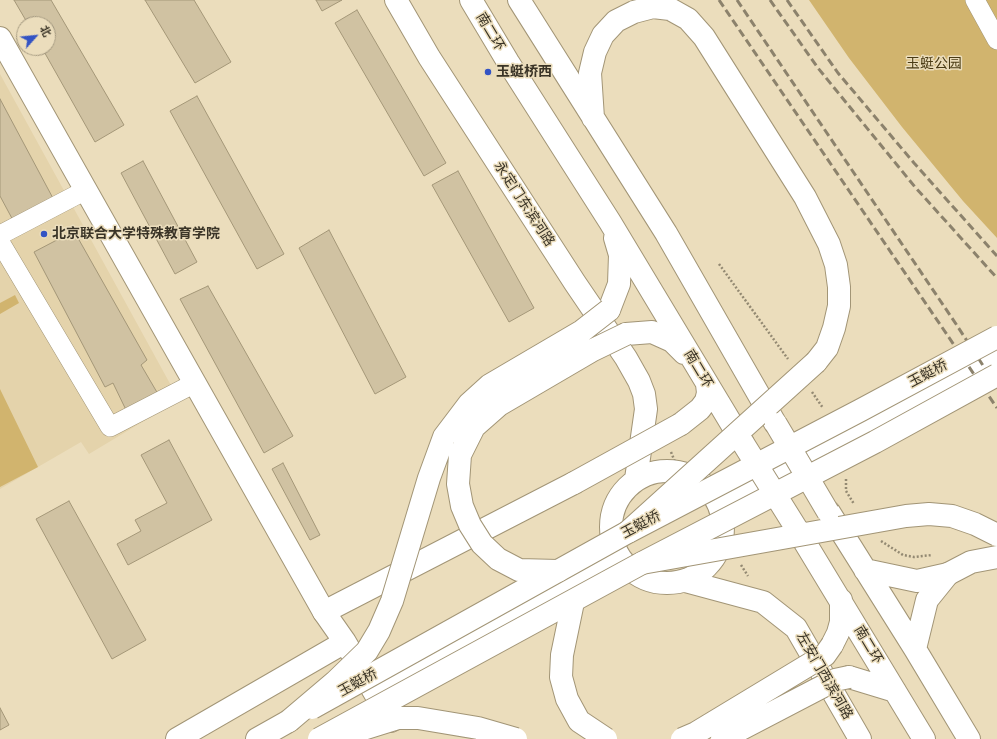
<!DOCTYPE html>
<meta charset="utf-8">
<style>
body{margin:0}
#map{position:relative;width:997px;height:739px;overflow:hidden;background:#ebddbc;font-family:Helvetica,"Noto Sans SC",sans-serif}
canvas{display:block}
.north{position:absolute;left:16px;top:16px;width:40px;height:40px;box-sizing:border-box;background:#ebddbc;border:1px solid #a49980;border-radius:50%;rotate:63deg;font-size:11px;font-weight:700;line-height:16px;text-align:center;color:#3a3427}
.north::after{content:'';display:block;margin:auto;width:14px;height:18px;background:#3353c4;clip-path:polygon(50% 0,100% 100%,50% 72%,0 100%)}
</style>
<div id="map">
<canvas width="997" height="739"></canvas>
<div class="north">北</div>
</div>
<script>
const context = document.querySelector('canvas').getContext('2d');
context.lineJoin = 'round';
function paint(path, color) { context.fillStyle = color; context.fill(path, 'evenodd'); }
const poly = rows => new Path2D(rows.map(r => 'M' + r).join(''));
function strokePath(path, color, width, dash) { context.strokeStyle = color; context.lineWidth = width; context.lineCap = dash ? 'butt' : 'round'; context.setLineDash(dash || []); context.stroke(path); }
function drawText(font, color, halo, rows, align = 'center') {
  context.font = font + ' Helvetica,"Noto Sans SC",sans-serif'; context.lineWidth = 3; context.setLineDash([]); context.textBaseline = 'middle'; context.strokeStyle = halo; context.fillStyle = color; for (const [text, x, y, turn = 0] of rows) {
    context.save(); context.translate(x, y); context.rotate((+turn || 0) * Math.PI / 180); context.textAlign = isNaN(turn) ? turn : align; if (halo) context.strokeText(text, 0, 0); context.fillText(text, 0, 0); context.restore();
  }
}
paint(poly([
 [0,74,179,400,89,454,81,442,0,489]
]), '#e4d3ab');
paint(poly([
 [809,0,997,0,997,238,963,201,902,127,849,58],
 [15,295,19,303,0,314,0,303],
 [0,389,38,467,0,487]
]), '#d1b46e');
const building = poly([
 [14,0,51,0,124,125,95,142,42,48,48,48,48,24,28,24,14,0],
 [145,0,194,0,231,62,195,83,145,0],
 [316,0,342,0,322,11,316,0],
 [357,10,446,163,424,176,335,23,357,10],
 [197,96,284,254,257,269,170,111,197,96],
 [0,99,55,202,15,224,0,196,0,99],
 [143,161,197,262,175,274,121,173,143,161],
 [458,171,534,308,509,322,432,185,458,171],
 [329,230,406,377,375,394,299,248,329,230],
 [74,231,147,360,141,365,158,394,127,412,113,383,105,387,34,252,74,231],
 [208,286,293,436,264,453,180,299,208,286],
 [169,440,212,520,128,565,117,544,141,531,135,520,167,503,141,455,169,440],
 [283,463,320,535,310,540,272,469,283,463],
 [69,501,146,640,112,659,36,519,69,501],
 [0,708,9,725,0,730,0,708]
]);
paint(building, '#d0c2a2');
strokePath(building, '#a49778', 1);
const minor = poly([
 [975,0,997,40],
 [0,235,86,190],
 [0,242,110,427,195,383]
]);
const tertiary = poly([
 [396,0,429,57,575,283,626,358,639,381,644,394,646,409,636,479],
 [0,38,324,612,345,642],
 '611 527a56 56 0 1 1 112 0a56 56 0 1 1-112 0Z',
 [723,519,735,496,997,353],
 [948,574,971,562,997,557],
 [685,581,763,602,796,628,860,739],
 [372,688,606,565,631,570],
 [177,739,345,642,391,721]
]);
const primary = poly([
 [257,739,289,721]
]);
const trunk = poly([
 [471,0,508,62,610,222,743,443],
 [519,0,666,233,775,423],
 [593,118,590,73,595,52,603,35,616,21,634,12,653,7,670,9,688,19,704,37,805,197,829,244,836,265,839,287,839,306,834,328,827,348,816,362],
 [609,310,619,284,620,255,615,238],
 [626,334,652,332,672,341,684,353],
 [681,424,700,409,706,401,708,393,707,384],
 [829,512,915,649,969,739],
 [798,531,924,739],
 [865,570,917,581,948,574],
 [324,612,574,483],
 [832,645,838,633,841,622,841,600],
 [915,649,927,600,948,574],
 [849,677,895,691]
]);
strokePath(minor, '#a29576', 20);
strokePath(tertiary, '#a29576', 24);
strokePath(primary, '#a29576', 24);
strokePath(trunk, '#a29576', 24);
strokePath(poly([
 [719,264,788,359],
 [812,392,823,408],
 [671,452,675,462],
 [846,479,846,491,854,504],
 [881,541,903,555,914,557,932,555],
 [741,565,748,576]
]), '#938972', 2.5, [2, 2]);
strokePath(minor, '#fff', 19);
strokePath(tertiary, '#fff', 22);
strokePath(primary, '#fff', 22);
strokePath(trunk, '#fff', 22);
strokePath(poly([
 [719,0,997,408],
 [737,0,956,324,997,387],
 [770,0,818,68,915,187,997,278],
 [787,0,838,73,914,163,997,256]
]), '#8c826c', 3, [8, 4]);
const primaryBridge = poly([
 [312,708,628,532,861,410,997,337],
 [319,739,642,563,875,442,997,375]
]);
const trunkBridge = poly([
 [776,424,828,512],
 [743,443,798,531],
 [574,483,681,424],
 [628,532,816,362],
 [642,563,906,516,929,514,952,516,975,524,997,535],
 [558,571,519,570,498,559,482,544,470,525,462,506,458,484,460,455,474,427,499,405,593,350,626,334],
 [573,602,562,655,561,677,567,699,579,721,606,739],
 [289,721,335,682,367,651,379,631,392,601,429,478,444,437,469,404,490,385,582,331,609,310],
 [331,739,398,718,418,718,478,728,516,739],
 [682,739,696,733,825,655,832,645],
 [722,739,835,680,849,677]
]);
strokePath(primaryBridge, '#a29576', 24, []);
strokePath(trunkBridge, '#a29576', 24, []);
strokePath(primaryBridge, '#fff', 22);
strokePath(trunkBridge, '#fff', 22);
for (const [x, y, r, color] of [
 [488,72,4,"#3353c4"],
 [44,234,4,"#3353c4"]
]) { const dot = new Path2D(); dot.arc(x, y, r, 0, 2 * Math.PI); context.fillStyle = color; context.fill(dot); strokePath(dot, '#ebddbc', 1.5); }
drawText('14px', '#3a3427', '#ebddbc', [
 ["南二环",490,32,59],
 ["永定门东滨河路",524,204,57],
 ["南二环",698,369,59],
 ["玉蜓桥",928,374,-28],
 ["玉蜓桥",641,525,-28],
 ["南二环",868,645,59],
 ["左安门西滨河路",824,676,60],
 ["玉蜓桥",358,683,-29]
]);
drawText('14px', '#4a3b14', '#ebddbc', [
 ["玉蜓公园",934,64]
]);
drawText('bold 14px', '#3a3427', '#ebddbc', [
 ["玉蜓桥西",496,72],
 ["北京联合大学特殊教育学院",52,234]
], 'left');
</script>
